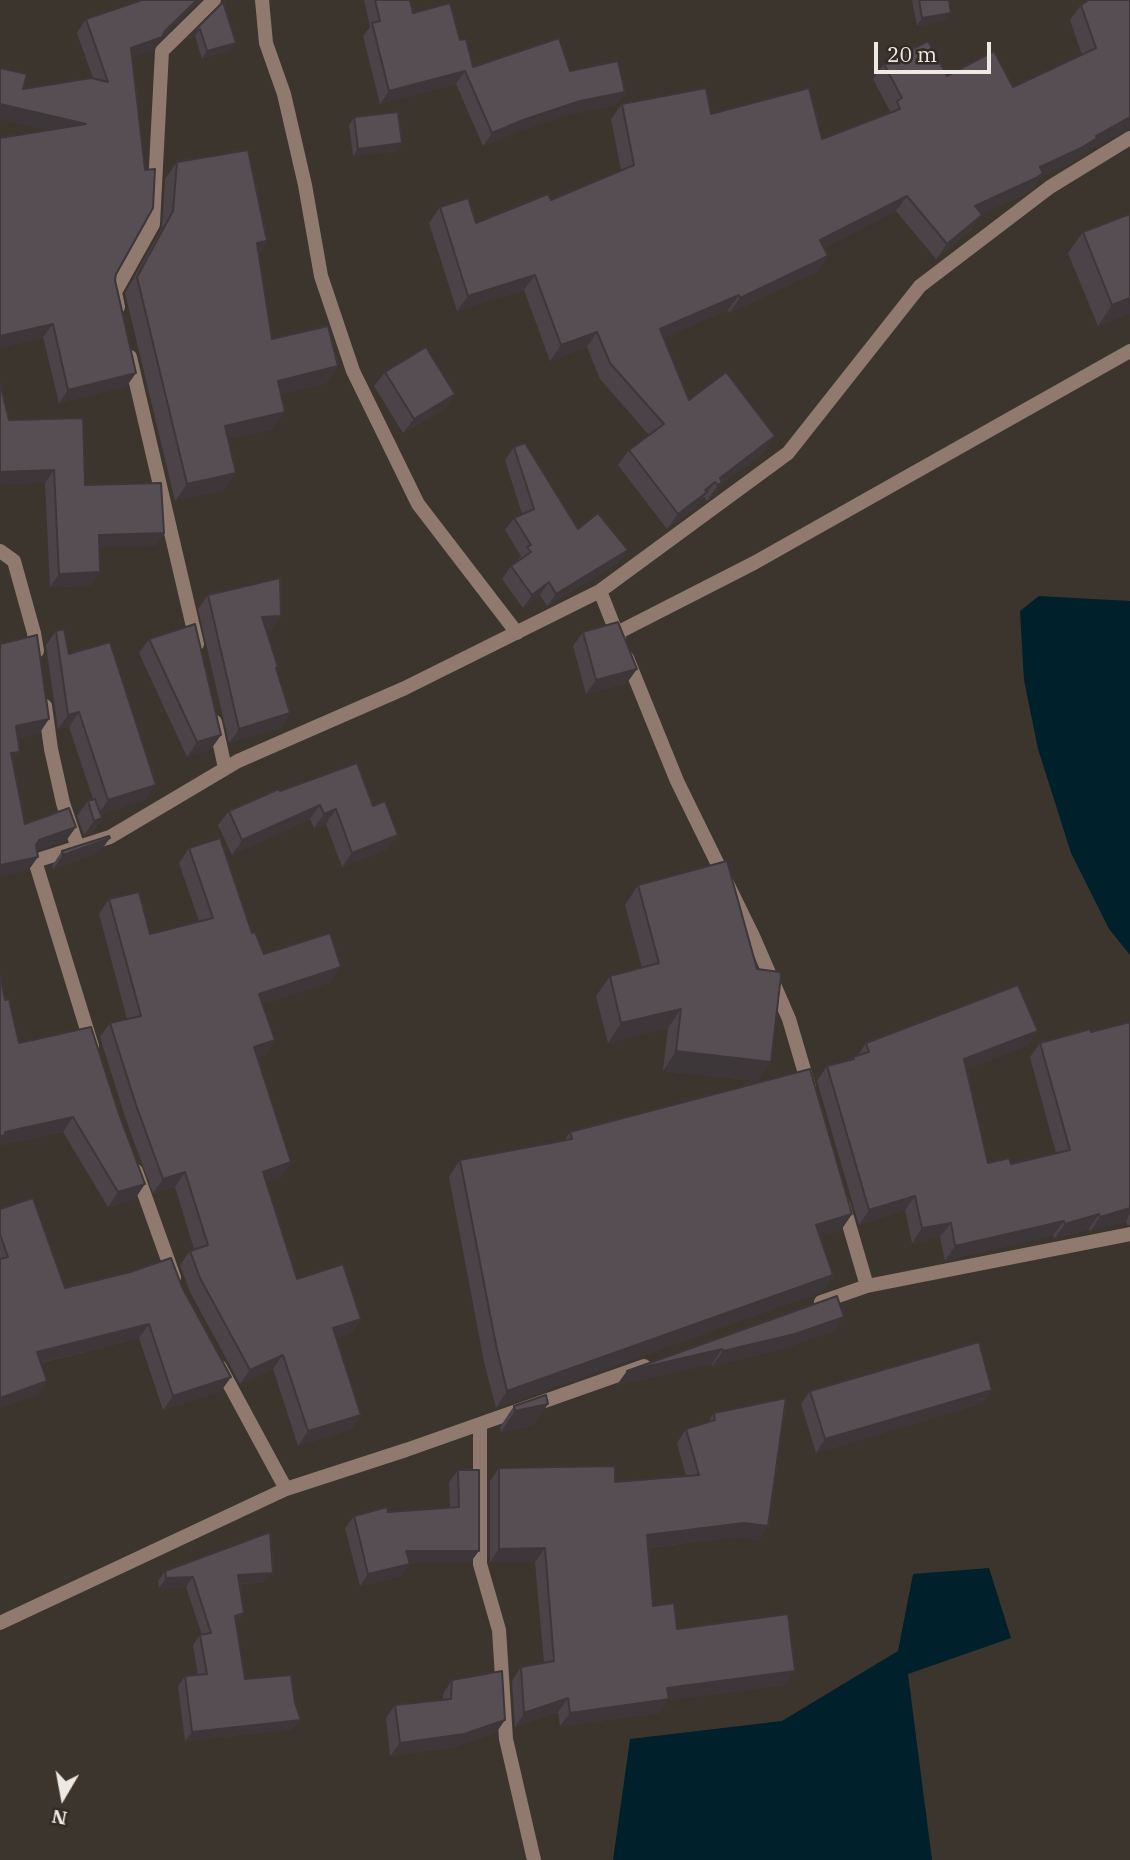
<!DOCTYPE html>
<style>
body{margin:0}
#map{position:relative;width:1130px;height:1860px;overflow:hidden;background:#3c352e;font-family:"IBM Plex Serif",serif}
canvas{display:block}
.north{position:absolute;left:28px;top:1762px;width:70px;height:70px;-webkit-text-stroke:5px #322b24;paint-order:stroke;rotate:190deg;font-size:19px;font-weight:700;line-height:28px;text-align:center;color:#ede9e4}
.north::after{content:'';display:block;margin:auto;width:24px;height:32px;background:#ede9e4;clip-path:polygon(50% 0,100% 100%,50% 72%,0 100%)}
.scale{position:absolute;left:874px;top:42px;width:117px;height:32px;box-sizing:border-box;border:4px solid #ede9e4;border-top:0;padding-left:9px;font-size:21px;line-height:24px;white-space:nowrap;color:#ede9e4;-webkit-text-stroke:5px #322b24;paint-order:stroke}
</style>
<div id="map">
<canvas width="1130" height="1860"></canvas>
<div class="north">N</div>
<div class="scale">20 m</div>
</div>
<script>
const context = document.querySelector('canvas').getContext('2d');
context.lineJoin = 'round';
function paint(path, color) { context.fillStyle = color; context.fill(path, 'evenodd'); }
const poly = rows => new Path2D(rows.map(r => 'M' + r).join(''));
function strokePath(path, color, width, dash) { context.strokeStyle = color; context.lineWidth = width; context.lineCap = dash ? 'butt' : 'round'; context.setLineDash(dash || []); context.stroke(path); }
paint(poly([
 [1039,596,1130,601,1130,955,1109,929,1071,853,1038,749,1024,680,1020,611],
 [989,1568,1011,1638,908,1674,932,1860,613,1860,630,1739,782,1721,898,1651,913,1574]
]), '#00202b');
strokePath(poly([
 [262,0,266,43,284,94,305,185,321,276,353,371,418,504,517,633],
 [118,307,115,292,153,224,162,51,214,0],
 [130,357,197,644],
 [0,551,14,561,34,633,37,651],
 [617,633,754,563,1130,351],
 [619,639,600,591,788,453,920,286,1050,187,1130,138],
 [627,658,677,781,753,936,789,1019,809,1087],
 [45,706,51,749,63,803,78,848],
 [215,722,225,768],
 [92,1046,35,861,110,837,238,761,405,688,600,591],
 [136,1171,174,1277],
 [843,1204,867,1286],
 [821,1302,867,1286,1130,1234],
 [220,1367,286,1489],
 [480,1424,480,1564,499,1630,506,1739,534,1860],
 [0,1623,286,1489,406,1450,644,1366]
]), '#907a6f', 14);
paint(poly([
 [364,0,410,0,413,13,460,40,473,67,570,71,625,92,616,105,571,114,514,133,483,146,456,84,380,104,363,36,370,27],
 [912,0,949,0,951,13,946,20,917,26],
 [1130,0,1130,129,1126,130,1090,148,1086,154,1070,163,1040,177,1032,189,1025,194,981,214,971,230,936,259,896,211,824,248,828,256,817,272,729,313,728,310,664,338,689,400,764,452,719,486,711,498,707,501,704,497,696,507,667,529,618,465,629,450,649,435,600,379,587,347,550,361,524,290,457,311,429,223,440,207,476,223,551,200,621,170,611,119,622,104,711,114,822,139,887,114,890,111,873,79,884,64,947,76,1013,87,1082,55,1070,20,1081,5],
 [223,2,236,43,230,50,202,59,195,36,189,38,194,31],
 [86,19,159,41,153,50,132,57,115,280,127,386,59,403,43,337,0,348,0,138,47,130,0,119,23,89,93,78,77,33],
 [354,117,402,143,397,151,353,156,349,125],
 [177,162,267,241,259,253,272,339,338,366,326,383,281,394,273,429,228,439,224,490,175,501,125,293,162,228,165,179],
 [1083,232,1130,313,1098,326,1068,253],
 [385,372,455,394,445,408,403,433,374,386],
 [9,420,85,485,164,533,155,546,100,547,91,586,50,587,45,483],
 [514,447,578,529,619,562,547,606,540,595,523,608,502,579,511,566,519,561,518,560,521,556,505,530,514,518,522,514,505,460],
 [208,595,281,616,271,631,266,631,276,669,290,713,280,728,229,743,198,609],
 [56,631,145,800,101,814,102,818,92,833,84,835,77,816,88,801,93,799,69,727,58,729,46,645],
 [583,632,627,683,586,694,573,646],
 [149,639,221,735,211,749,187,757,139,653],
 [357,763,388,849,342,867,326,824,314,828,310,819,232,855,218,825,229,811],
 [189,848,252,933,264,954,331,982,262,1004,275,1040,265,1055,257,1057,291,1162,281,1177,266,1182,297,1279,361,1319,351,1333,336,1338,361,1415,351,1429,298,1446,273,1369,240,1384,190,1292,180,1265,190,1251,194,1249,175,1187,153,1193,126,1120,100,1037,110,1023,127,1019,99,914,109,899,150,934,199,921,179,863],
 [62,851,100,852,53,869,52,866],
 [638,885,771,1062,758,1081,663,1071,668,1028,608,1043,596,996,610,976,642,968,625,905],
 [0,975,5,1000,19,1043,135,1199,108,1207,63,1132,0,1145],
 [1130,1022,1130,1225,1127,1225,1126,1221,1090,1231,1089,1229,1054,1239,1053,1235,945,1261,940,1237,912,1243,905,1210,859,1225,817,1081,827,1066,851,1060,853,1057,858,1055,866,1043,1038,1031,1027,1046,966,1069,988,1163,1011,1164,1056,1153,1030,1057,1040,1043,1091,1032],
 [570,1132,852,1214,841,1230,820,1237,833,1275,821,1292,496,1408,484,1362,449,1177,460,1160,564,1141],
 [0,1209,65,1288,182,1287,231,1377,221,1391,163,1410,139,1338,41,1363,47,1381,38,1394,0,1408],
 [844,1317,834,1331,785,1348,712,1366,712,1364,617,1385,627,1371],
 [810,1391,983,1403,816,1453,801,1404],
 [548,1404,533,1425,501,1432,500,1427,514,1406],
 [714,1413,759,1540,734,1537,648,1548,653,1606,677,1629,786,1685,668,1700,659,1713,560,1726,558,1712,515,1727,512,1681,521,1667,544,1663,535,1562,490,1562,490,1481,499,1468,615,1482,686,1476,677,1443,686,1429,707,1423],
 [458,1470,470,1563,409,1563,410,1564,401,1576,360,1586,345,1528,354,1516,450,1507,449,1482],
 [165,1571,266,1582,239,1584,244,1613,236,1623,245,1679,294,1729,185,1741,178,1686,185,1676,198,1675,193,1645,200,1635,202,1635,186,1587,159,1588,158,1581],
 [452,1680,496,1733,455,1747,390,1756,386,1718,395,1705,443,1700,443,1694]
]), '#4b4347');
paint(poly([
 [197,0,202,0,159,41,153,50,122,61,131,48,165,31],
 [951,13,946,20,917,26,922,18],
 [200,29,195,36,189,38,194,31],
 [236,43,230,50,202,59,207,51],
 [465,71,456,84,380,104,389,91],
 [625,92,616,105,571,114,514,133,483,146,492,133,523,120,580,101],
 [0,104,86,124,76,137,0,119],
 [1130,117,1130,129,1126,130,1090,148,1086,154,1070,163,1040,177,1032,189,1025,194,964,222,975,206,1040,167],
 [402,143,397,151,353,156,358,149],
 [907,196,896,211,810,255,820,240],
 [982,215,971,230,936,259,947,244],
 [267,241,255,258,257,243],
 [828,256,817,272,729,313,740,298],
 [535,275,524,290,457,311,468,296],
 [739,295,728,310,649,345,660,329],
 [1130,298,1130,313,1098,326,1112,305],
 [53,324,43,337,0,348,0,336],
 [597,332,587,347,550,361,561,345],
 [338,366,326,383,266,398,278,381],
 [136,373,127,386,59,403,68,390],
 [455,394,445,408,403,433,414,419],
 [285,412,273,429,213,443,225,426],
 [775,436,764,452,719,486,711,498,707,501,718,485,720,478],
 [54,470,45,483,0,485,0,472],
 [236,473,224,490,175,501,187,484],
 [715,482,696,507,667,529,678,514],
 [164,533,155,546,90,548,99,535],
 [628,550,619,562,547,606,556,594],
 [100,572,91,586,50,587,59,574],
 [549,582,540,595,523,608,532,595],
 [281,616,271,631,251,631,262,617],
 [637,669,627,683,586,694,596,680],
 [79,712,69,727,58,729,68,715],
 [290,713,280,728,229,743,239,729],
 [49,719,39,734,6,741,16,726],
 [221,735,211,749,187,757,197,742],
 [20,752,10,767,11,753],
 [156,785,145,800,98,815,108,800],
 [320,805,310,819,232,855,242,840],
 [336,809,326,824,314,828,324,814],
 [102,818,92,833,84,835,94,821],
 [76,827,66,841,28,854,39,840],
 [398,835,388,849,342,867,352,853],
 [110,838,100,852,53,869,63,855],
 [38,857,28,871,0,877,0,865],
 [341,967,331,982,249,1008,259,994],
 [681,1009,668,1028,608,1043,621,1023],
 [1038,1031,1027,1046,953,1074,964,1059],
 [275,1040,265,1055,244,1061,254,1047],
 [676,1051,771,1062,758,1081,663,1071],
 [73,1117,63,1132,0,1145,0,1136,5,1132],
 [291,1162,281,1177,253,1186,263,1172],
 [185,1172,175,1187,153,1193,163,1179],
 [145,1184,135,1199,108,1207,118,1192],
 [915,1196,905,1210,859,1225,869,1210],
 [1130,1208,1130,1214,1126,1221,1090,1231,1100,1217],
 [852,1214,841,1230,805,1242,816,1225],
 [1099,1214,1089,1229,1054,1239,1065,1224],
 [1064,1221,1053,1235,945,1261,955,1246],
 [951,1223,940,1237,912,1243,922,1228],
 [833,1275,821,1292,496,1408,507,1391],
 [844,1317,834,1331,785,1348,712,1366,723,1351],
 [361,1319,351,1333,322,1342,333,1328],
 [149,1324,139,1338,27,1366,37,1352],
 [722,1349,712,1364,617,1385,627,1371],
 [283,1355,273,1369,240,1384,250,1370],
 [231,1377,221,1391,163,1410,173,1396],
 [47,1381,38,1394,0,1408,0,1398],
 [992,1390,983,1403,816,1453,825,1439],
 [548,1404,533,1425,501,1432,515,1411],
 [361,1415,351,1429,298,1446,308,1431],
 [744,1523,768,1526,759,1540,734,1537,637,1549,647,1535],
 [545,1548,535,1562,490,1562,499,1549],
 [406,1551,479,1551,470,1563,398,1563],
 [410,1564,401,1576,360,1586,368,1574],
 [273,1573,266,1582,231,1584,238,1575],
 [193,1577,186,1587,159,1588,166,1578],
 [244,1613,238,1623,228,1625,235,1616],
 [795,1671,786,1685,668,1700,659,1713,560,1726,570,1713,667,1688],
 [568,1698,558,1712,515,1727,524,1713],
 [301,1720,294,1729,185,1741,192,1732],
 [505,1720,496,1733,455,1747,390,1756,400,1743]
]), '#3d373a');
const building = poly([
 [142,0,197,0,165,31,162,37,131,48,145,170,155,169,153,208,116,274,115,280,136,373,68,390,53,324,0,336,0,138,86,124,0,104,0,68,27,74,23,89,91,78,108,82,86,19,142,0],
 [375,0,410,0,413,13,450,3,460,40,466,39,473,67,559,38,570,71,618,61,625,92,580,101,523,120,492,133,465,71,389,91,372,23,380,21,375,0],
 [919,0,949,0,951,13,922,18,919,0],
 [1089,0,1130,0,1130,117,1096,136,1097,138,1081,148,1040,167,1043,173,1036,178,975,206,982,215,947,244,907,196,820,240,828,256,740,298,739,295,660,329,689,400,726,372,775,436,720,478,722,482,718,485,715,482,705,490,707,492,678,514,629,450,664,424,610,363,597,332,561,345,535,275,468,296,440,207,468,198,476,223,548,194,551,200,634,165,622,104,706,88,711,114,809,88,822,139,900,109,897,101,902,98,884,64,928,41,947,76,994,51,1013,87,1096,48,1081,5,1089,0],
 [223,2,236,43,207,51,200,29,194,31,223,2],
 [398,112,402,143,358,149,354,117,398,112],
 [248,150,267,241,257,243,272,339,328,326,338,366,278,381,285,412,225,426,236,473,187,484,137,277,173,211,177,162,248,150],
 [1130,214,1130,298,1112,305,1083,232,1130,214],
 [426,347,455,394,414,419,385,372,426,347],
 [0,383,9,420,83,418,85,485,161,483,164,533,99,535,100,572,59,574,54,470,0,472,0,383],
 [525,443,578,529,598,513,628,550,556,594,549,582,532,595,511,566,531,552,527,547,531,545,514,518,534,509,514,447,525,443],
 [280,578,281,616,262,617,278,667,276,668,290,713,239,729,208,595,280,578],
 [618,622,637,669,596,680,583,632,618,622],
 [195,624,221,735,197,742,149,639,195,624],
 [64,629,69,654,110,642,156,785,108,800,79,712,68,715,56,631,64,629],
 [37,635,49,719,16,726,20,752,11,753,25,824,69,808,76,827,39,840,36,845,38,857,0,865,0,644,37,635],
 [357,763,373,806,385,801,398,835,352,853,336,809,324,814,320,805,242,840,229,811,279,789,280,791,357,763],
 [95,799,102,818,94,821,88,801,95,799],
 [109,836,110,838,63,855,62,851,109,836],
 [220,838,252,933,255,932,264,954,330,933,341,967,259,994,275,1040,254,1047,291,1162,263,1172,297,1279,343,1264,361,1319,333,1328,361,1415,308,1431,283,1355,250,1370,200,1278,190,1251,208,1245,185,1172,163,1179,136,1105,110,1023,141,1016,109,899,139,892,150,934,213,918,189,848,220,838],
 [727,861,757,969,780,972,781,975,771,1062,676,1051,681,1009,621,1023,610,976,659,963,638,885,727,861],
 [0,975,5,1000,9,999,19,1043,91,1027,118,1111,145,1184,118,1192,73,1117,5,1132,5,1135,0,1136,0,975],
 [1018,985,1038,1031,964,1059,988,1163,1009,1158,1011,1164,1070,1150,1040,1043,1090,1029,1091,1032,1130,1022,1130,1208,1100,1217,1099,1214,1065,1224,1064,1221,955,1246,951,1223,922,1228,915,1196,869,1210,827,1066,854,1059,853,1057,869,1052,866,1043,1018,985],
 [810,1069,852,1214,816,1225,833,1275,507,1391,496,1345,460,1160,572,1139,570,1132,810,1069],
 [33,1198,65,1288,130,1272,171,1258,182,1287,231,1377,173,1396,149,1324,37,1352,47,1381,0,1398,0,1259,8,1257,0,1234,0,1209,33,1198],
 [837,1296,844,1317,795,1334,723,1351,722,1349,627,1371,837,1296],
 [979,1342,992,1390,825,1439,810,1391,979,1342],
 [546,1395,548,1404,515,1411,514,1406,546,1395],
 [786,1398,768,1526,744,1523,647,1535,653,1606,674,1603,677,1629,788,1614,795,1671,667,1688,669,1699,570,1713,568,1698,524,1713,521,1667,554,1661,545,1548,499,1549,499,1468,615,1466,615,1482,699,1475,686,1429,715,1420,714,1413,786,1398],
 [458,1470,479,1470,479,1551,406,1551,410,1564,368,1574,354,1516,387,1507,388,1512,459,1507,458,1470],
 [270,1532,273,1573,238,1575,244,1613,235,1616,245,1679,291,1675,295,1703,301,1720,192,1732,185,1676,207,1674,200,1635,211,1633,193,1577,166,1578,165,1571,270,1532],
 [502,1671,505,1720,464,1734,400,1743,395,1705,451,1699,452,1680,502,1671]
]);
paint(building, '#574e53');
strokePath(building, '#3d373a', 2);
</script>
